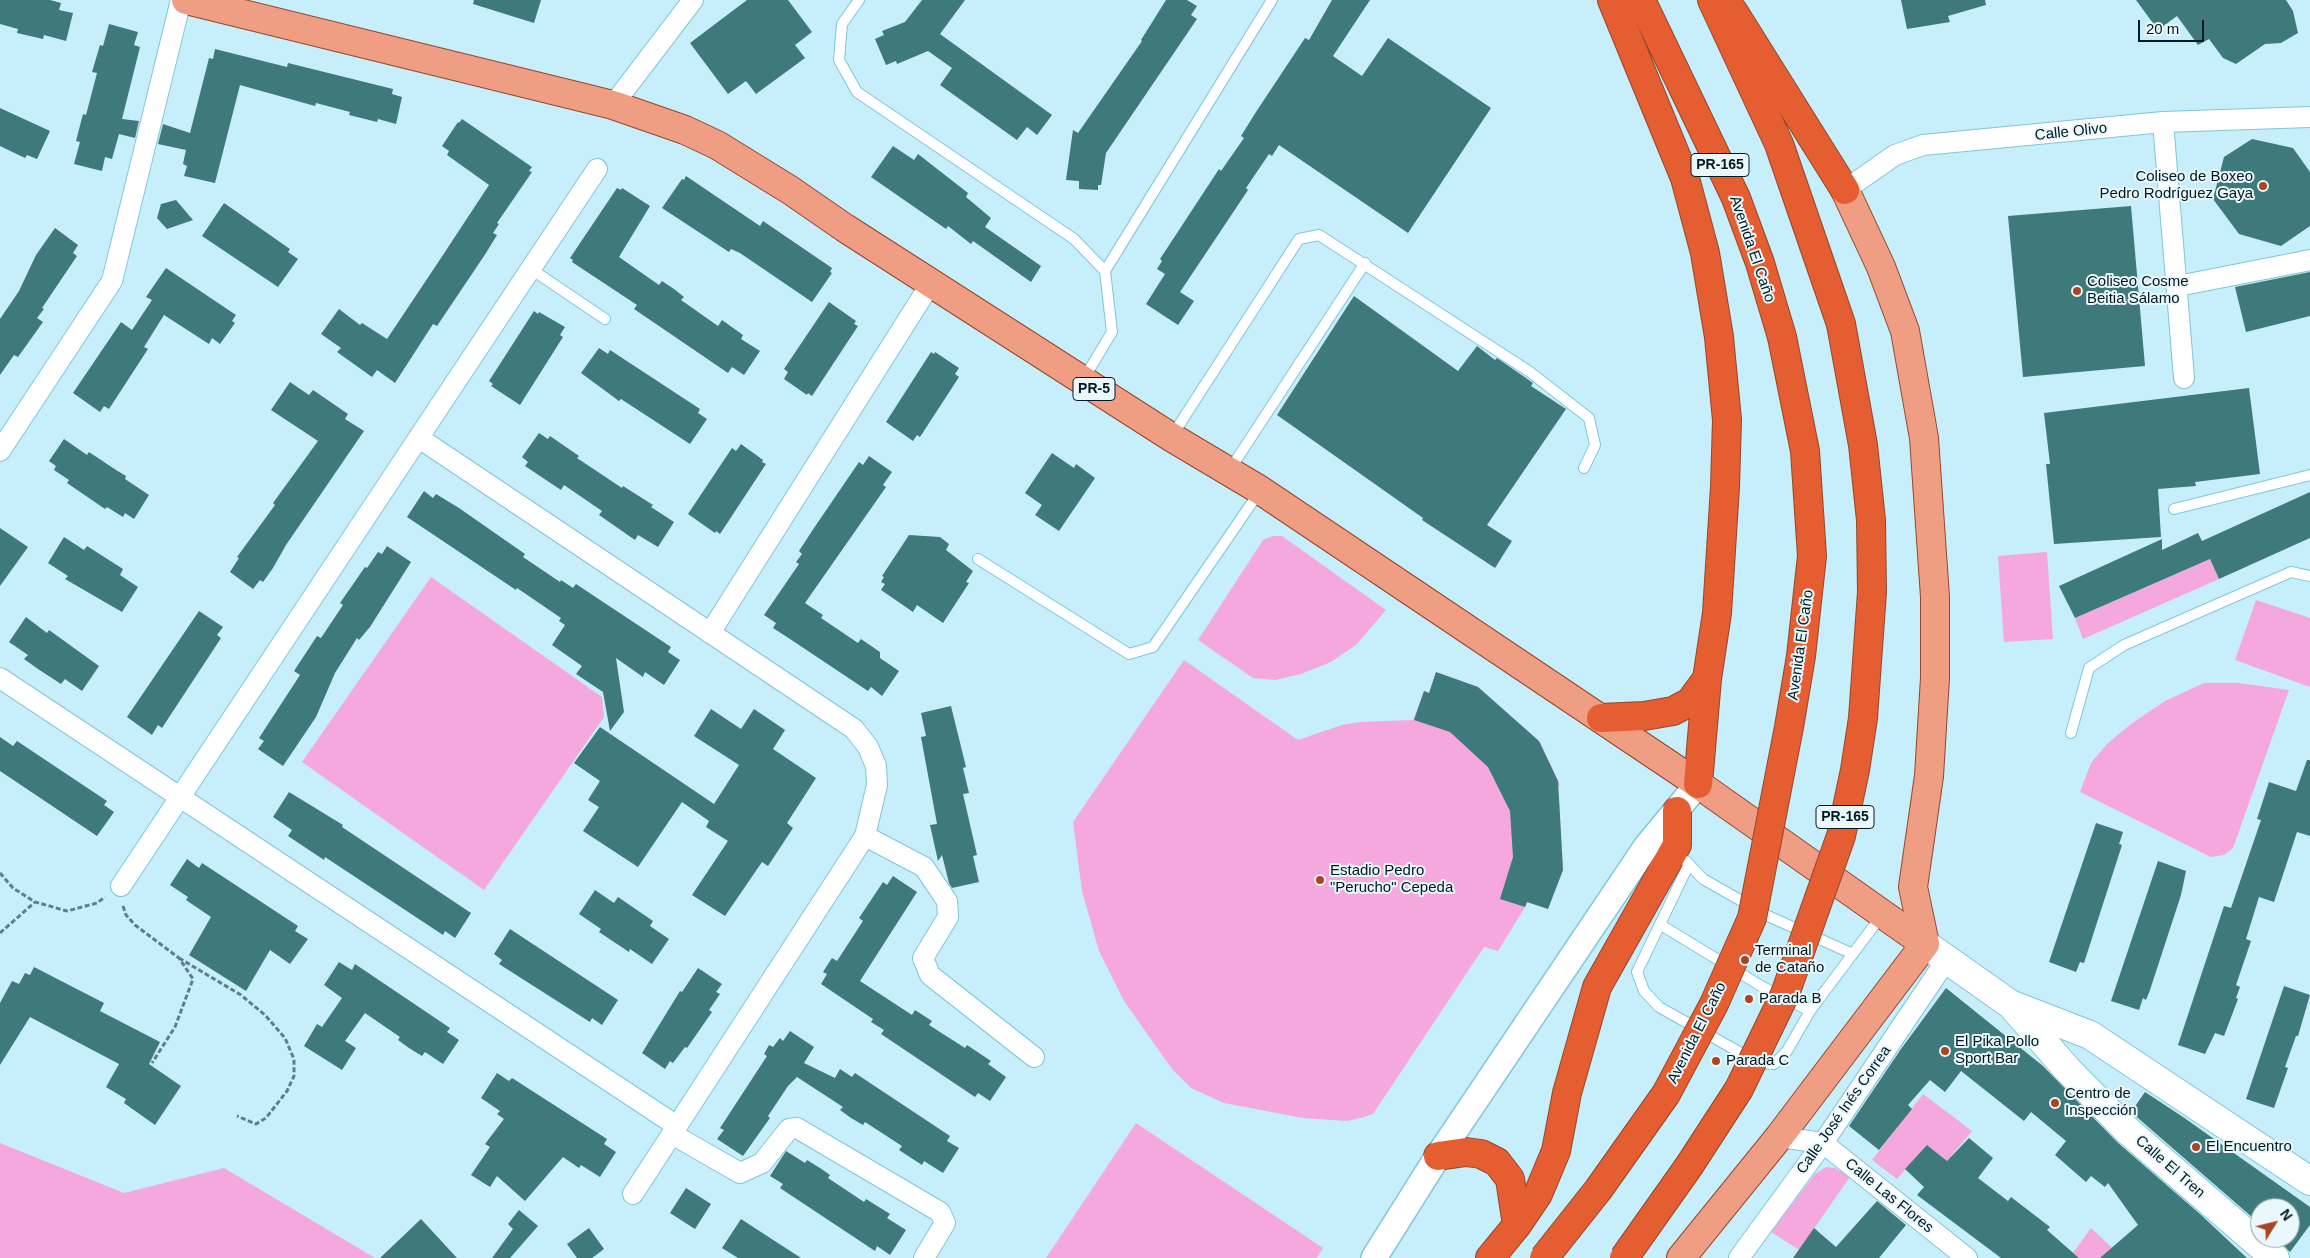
<!DOCTYPE html>
<meta charset="utf-8">
<style>
body{margin:0}
#map{position:relative;width:2310px;height:1258px;overflow:hidden;background:#c6effb;font-family:Helvetica,sans-serif}
canvas{display:block}
.north{position:absolute;left:2250px;top:1198px;width:50px;height:50px;box-sizing:border-box;background:#eaf7fb;border:1px solid #8c9ea3;border-radius:50%;rotate:54deg;font-size:14px;font-weight:700;line-height:20px;text-align:center;color:#001920}
.north::after{content:'';display:block;margin:auto;width:18px;height:22px;background:#ac4422;clip-path:polygon(50% 0,100% 100%,50% 72%,0 100%)}
.scale{position:absolute;left:2138px;top:20px;width:66px;height:22px;box-sizing:border-box;border:2px solid #001920;border-top:0;padding-left:6px;font-size:15px;line-height:18px;white-space:nowrap;color:#001920;-webkit-text-stroke:4px #eaf7fb;paint-order:stroke}
</style>
<div id="map">
<canvas width="2310" height="1258"></canvas>
<div class="north">N</div>
<div class="scale">20 m</div>
</div>
<script>
const context = document.querySelector('canvas').getContext('2d');
context.lineJoin = 'round';
function paint(path, color) { context.fillStyle = color; context.fill(path, 'evenodd'); }
const poly = rows => new Path2D(rows.map(r => 'M' + r).join(''));
function strokePath(path, color, width, dash) { context.strokeStyle = color; context.lineWidth = width; context.lineCap = dash ? 'butt' : 'round'; context.setLineDash(dash || []); context.stroke(path); }
function drawText(font, color, halo, rows, align = 'center') {
  context.font = font + ' Helvetica,sans-serif'; context.lineWidth = 4; context.setLineDash([]); context.textBaseline = 'middle'; context.strokeStyle = halo; context.fillStyle = color; for (const [text, x, y, turn = 0] of rows) {
    context.save(); context.translate(x, y); context.rotate((+turn || 0) * Math.PI / 180); context.textAlign = isNaN(turn) ? turn : align; if (halo) context.strokeText(text, 0, 0); context.fillText(text, 0, 0); context.restore();
  }
}
paint(poly([
 [1273,536,1282,536,1386,610,1356,645,1331,662,1301,674,1275,680,1253,678,1198,640,1263,540],
 [2047,552,2053,639,2004,642,1998,556],
 [2210,559,2219,579,2083,639,2075,618],
 [431,577,602,697,604,717,484,890,302,762],
 [2256,600,2310,618,2310,687,2235,660],
 [1184,660,1298,740,1342,725,1360,722,1413,720,1424,691,1429,693,1436,672,1478,687,1531,734,1535,743,1540,742,1560,785,1555,788,1559,798,1563,870,1548,909,1528,902,1498,951,1484,947,1373,1114,1364,1117,1347,1121,1303,1118,1224,1103,1191,1088,1172,1069,1124,1001,1099,951,1082,891,1073,822],
 [2204,683,2239,683,2289,690,2233,848,2224,855,2211,857,2080,792,2091,763,2107,744,2131,724,2165,701],
 [1923,1094,1972,1131,1947,1161,1927,1145,1897,1179,1872,1160],
 [1136,1123,1323,1248,1317,1258,1046,1258],
 [0,1143,124,1193,224,1168,375,1258,0,1258],
 [1826,1167,1835,1168,1850,1177,1799,1250,1771,1232,1815,1174],
 [2091,1228,2123,1258,2080,1258,2073,1253]
]), '#f5a8de');
paint(poly([
 [0,0,50,0,61,3,59,10,73,13,66,41,44,35,43,39,17,33,18,29,0,24],
 [474,0,541,0,534,23,473,4],
 [747,0,788,0,812,32,795,45,805,58,756,94,746,81,728,94,690,43],
 [922,0,965,0,940,34,1052,115,1037,135,1027,127,1017,140,940,85,952,68,928,51,897,64,896,61,886,65,875,39,884,35,882,31,905,22],
 [1166,0,1187,0,1197,6,1191,15,1197,19,1106,153,1101,185,1098,185,1098,190,1079,189,1079,181,1066,180,1073,130,1078,133,1142,41,1141,40],
 [1332,0,1370,0,1333,56,1362,76,1388,38,1491,108,1408,233,1279,145,1272,156,1269,154,1246,188,1248,190,1180,292,1194,301,1178,325,1146,304,1165,274,1157,269,1162,261,1160,259,1219,169,1221,171,1244,138,1241,136,1256,112,1305,38,1309,40],
 [1901,0,1985,0,1986,5,1948,16,1950,22,1907,29],
 [2136,0,2286,0,2293,11,2298,33,2281,43,2265,44,2236,64,2223,58,2209,39,2198,45,2177,16,2158,30],
 [109,24,138,32,134,45,140,47,122,119,139,121,135,138,119,134,112,159,105,157,102,171,74,164,80,142,76,141,83,114,86,115,97,73,92,72,100,45,103,46],
 [215,49,287,67,288,63,393,89,392,94,402,97,396,124,378,119,377,122,349,115,350,112,316,103,315,106,240,85,215,183,184,176,187,166,183,164,186,150,158,144,163,124,190,133,209,58,213,59],
 [0,108,50,131,37,159,27,155,25,158,0,146],
 [462,119,532,167,529,171,532,172,497,223,499,224,493,233,497,235,486,253,437,326,433,324,395,383,377,370,372,377,337,352,341,348,321,334,339,309,360,325,362,323,387,339,439,261,489,185,447,155,449,151,442,146,458,122,459,123],
 [2252,139,2293,148,2310,172,2310,226,2281,246,2239,234,2213,199,2224,157],
 [893,146,914,160,918,154,968,193,966,197,991,218,985,227,1041,266,1031,282,973,241,971,244,948,226,946,229,871,177],
 [686,176,760,226,763,221,832,268,830,272,832,273,812,302,740,253,731,249,729,252,662,208,682,179,684,180],
 [617,188,621,190,622,188,650,206,619,257,659,285,662,281,674,289,684,297,681,300,718,326,722,320,743,335,741,339,760,351,744,375,732,367,728,373,634,309,637,305,572,262,573,260,570,258],
 [176,200,193,220,167,229,157,218,161,204],
 [224,203,290,249,288,252,298,259,278,287,202,236],
 [2131,206,2145,366,2023,377,2008,216],
 [55,228,78,245,73,253,77,256,42,308,44,309,37,318,43,322,18,357,14,355,0,375,0,319,19,291,36,255],
 [166,268,236,315,232,321,235,323,220,344,212,338,209,344,164,315,144,347,148,349,109,409,104,406,100,412,73,393,121,322,132,330,152,300,146,297],
 [2310,272,2310,316,2246,332,2235,287],
 [1354,296,1458,371,1477,346,1495,360,1497,358,1526,378,1533,383,1531,386,1566,409,1487,525,1512,541,1495,568,1422,520,1423,518,1277,415],
 [829,302,856,321,854,324,858,326,812,396,808,393,807,395,784,379,788,372,784,369],
 [534,311,538,314,539,312,565,327,560,335,563,337,520,405,491,386,493,384,489,381],
 [599,348,608,354,610,350,700,409,698,413,707,419,690,444,621,399,619,401,581,373],
 [931,352,934,354,935,352,959,368,955,374,959,377,920,437,917,435,913,441,886,422],
 [290,382,309,395,313,390,348,414,345,419,364,431,286,545,273,568,263,582,260,580,253,589,230,572,239,558,237,557,275,505,273,503,318,441,271,410],
 [2249,388,2260,474,2195,482,2196,486,2158,489,2161,537,2054,544,2046,464,2050,464,2044,413],
 [539,433,548,439,550,436,579,456,577,458,622,488,623,486,653,505,651,507,674,522,658,547,638,535,635,540,599,515,602,511,564,485,561,490,525,466,528,462,522,457],
 [64,439,87,455,89,452,116,470,126,476,125,479,149,495,134,519,125,513,123,517,107,507,105,509,67,483,69,480,54,470,56,466,49,461],
 [741,444,763,460,762,462,766,464,720,534,716,531,715,533,688,514,732,448,736,451],
 [1052,453,1074,468,1076,464,1095,478,1059,531,1035,515,1042,505,1025,493],
 [869,456,892,472,883,485,886,487,805,603,823,615,821,618,858,643,861,639,880,652,880,658,899,671,882,696,871,687,868,691,787,637,773,628,776,623,764,615,799,564,796,562,802,554,799,551,814,528,859,462,863,465],
 [424,491,433,498,436,494,459,508,525,554,523,557,560,582,561,580,573,588,576,584,671,647,668,652,680,660,664,685,645,672,643,677,616,658,624,712,610,731,603,692,576,674,582,666,552,645,565,625,559,621,561,618,517,588,516,590,407,517],
 [2310,492,2310,538,2219,579,2210,559,2075,618,2059,586,2162,539,2162,550,2198,533,2202,541],
 [0,528,28,547,0,586],
 [909,535,940,537,949,544,946,550,973,571,966,582,969,583,943,623,917,605,913,612,881,590,885,584,881,582,884,577,882,576],
 [64,537,84,550,87,546,123,569,120,575,138,587,122,612,65,579,68,576,48,563],
 [387,546,411,562,370,627,359,640,357,638,335,673,316,717,283,766,258,749,264,741,259,738,300,675,294,671,317,636,321,638,343,605,340,603,365,567,367,568,378,552,382,554],
 [199,611,223,627,217,635,221,638,162,728,158,725,152,735,127,717],
 [26,617,47,633,49,630,99,666,82,691,65,679,61,684,38,669,24,659,28,655,9,642],
 [1436,672,1478,687,1539,741,1558,781,1563,870,1548,909,1527,902,1525,907,1500,899,1513,857,1510,811,1488,767,1450,732,1414,720,1424,691,1429,693],
 [951,706,966,767,963,768,969,793,963,794,977,855,973,856,979,882,952,888,949,883,942,855,938,861,930,825,937,824,921,737,926,736,921,713],
 [711,709,741,729,754,709,785,730,773,749,816,778,787,823,793,828,768,866,762,862,725,916,692,895,728,841,706,827,709,821,682,802,638,867,583,831,599,807,588,800,600,781,574,763,600,727,714,804,739,765,694,736],
 [0,737,13,746,17,741,107,801,104,805,114,812,97,836,0,771],
 [2307,760,2310,760,2310,836,2297,832,2274,902,2259,897,2246,939,2251,941,2236,985,2240,987,2236,998,2238,999,2224,1036,2215,1033,2205,1054,2178,1045,2224,906,2231,908,2261,820,2257,819,2269,782,2296,791],
 [289,792,343,825,342,827,471,913,455,938,445,931,443,935,325,857,324,860,288,836,292,830,273,817],
 [2096,823,2123,832,2119,844,2122,845,2084,963,2080,962,2076,972,2049,962],
 [187,859,199,868,202,863,298,926,295,931,308,939,290,964,270,950,246,991,189,955,211,917,186,900,188,897,170,885],
 [2158,861,2186,871,2181,895,2150,990,2146,1000,2143,998,2139,1010,2111,1001],
 [893,876,917,892,860,981,912,1015,915,1010,932,1021,929,1025,965,1048,967,1045,991,1061,988,1064,1006,1077,990,1101,978,1093,975,1097,881,1034,884,1030,871,1022,873,1019,821,984,827,974,823,972,832,958,837,961,863,921,859,918,883,882,887,885],
 [595,890,614,903,618,897,653,921,650,926,669,939,652,964,630,949,629,952,599,932,601,929,579,914],
 [510,929,618,1000,602,1025,592,1018,590,1022,499,964,502,960,494,954],
 [339,962,352,970,355,964,450,1028,447,1032,459,1040,443,1064,425,1052,422,1056,409,1048,398,1040,400,1037,365,1013,345,1041,356,1048,342,1070,304,1046,317,1024,322,1027,342,998,324,985],
 [34,967,104,1003,100,1011,160,1042,149,1064,181,1086,155,1125,124,1103,126,1099,106,1087,119,1064,30,1017,0,1065,0,1003,12,981,19,984,25,973,30,975],
 [698,968,722,984,716,992,720,994,709,1010,712,1012,687,1048,685,1047,673,1063,670,1061,665,1069,642,1053,680,991,682,992],
 [2284,986,2310,995,2298,1036,2296,1036,2285,1067,2288,1068,2274,1108,2246,1099],
 [1946,988,2043,1066,2117,1142,2200,1214,2247,1258,2100,1258,2138,1225,2108,1183,2105,1187,2091,1176,2086,1182,2055,1155,2066,1141,2031,1112,2024,1121,1961,1071,1945,1092,1930,1080,1908,1105,1912,1109,1879,1150,1849,1126,1901,1049],
 [790,1031,814,1047,804,1063,835,1078,840,1069,852,1077,855,1073,950,1136,947,1141,959,1148,943,1173,924,1161,922,1165,899,1150,902,1146,865,1122,863,1125,851,1118,840,1110,843,1107,797,1077,788,1086,768,1116,770,1118,743,1156,717,1139,724,1130,720,1128,767,1056,764,1054,769,1045,773,1047,780,1038,783,1041],
 [497,1073,509,1081,512,1078,607,1139,604,1144,616,1152,600,1177,581,1165,579,1168,563,1157,525,1201,497,1176,490,1187,471,1175,490,1147,485,1144,504,1119,497,1114,500,1111,481,1098],
 [2145,1092,2183,1117,2310,1207,2310,1225,2290,1252,2276,1238,2290,1238,2290,1208,2260,1208,2260,1224,2131,1112],
 [1969,1138,1993,1158,1978,1178,2008,1201,2011,1197,2050,1227,2047,1230,2079,1258,2001,1258,1917,1195,1924,1187,1905,1169,1927,1145,1947,1161],
 [786,1151,805,1163,807,1160,820,1168,830,1175,828,1178,864,1202,866,1199,890,1214,887,1218,906,1230,890,1255,877,1246,875,1251,780,1188,783,1184,770,1176],
 [686,1188,711,1204,695,1229,670,1213],
 [1877,1201,1906,1225,1879,1258,1793,1258,1814,1228,1836,1247],
 [519,1210,538,1226,510,1258,492,1258,513,1229,508,1224],
 [421,1219,457,1258,380,1258],
 [741,1219,764,1234,801,1258,738,1258,722,1248],
 [589,1228,604,1249,592,1258,577,1258,567,1244]
]), '#3e797b');
const service = poly([
 [859,0,842,24,839,60,857,92,1074,239,1105,271,1112,332,1083,380],
 [531,269,605,319],
 [1105,271,1272,0],
 [1172,436,1299,239,1319,235,1530,372,1589,418,1595,445,1584,468],
 [1229,471,1365,263],
 [2174,509,2310,475],
 [978,559,1129,654,1153,647,1260,491],
 [2071,733,2089,668,2124,645,2291,572,2310,576],
 [1686,861,1703,879,1768,916,1853,954],
 [1688,866,1637,972,1644,991,1659,1007,1759,1063,1774,1064,1787,1051,1810,1011,1882,915],
 [1661,925,1761,986,1810,1011]
]);
const minor = poly([
 [613,105,693,0],
 [2163,122,2184,378],
 [1845,190,1895,155,1923,145,2163,122,2310,117],
 [2178,286,2310,260],
 [419,438,854,729,868,747,876,766,877,785,865,836,633,1194],
 [0,451,112,281,181,0],
 [710,633,931,283],
 [0,678,677,1126],
 [865,836,924,867,947,901,948,917,923,958,930,975,1034,1057],
 [121,886,597,169],
 [672,1134,740,1173,762,1163,789,1129,797,1128,940,1212,945,1223,924,1258],
 [1779,1137,1823,1143,1967,1258],
 [1739,1258,1823,1143,1947,959]
]);
const tertiary = poly([
 [1374,1258,1438,1156,1646,847,1698,784]
]);
const secondary = poly([
 [1925,944,2010,1004,2090,1035,2310,1181],
 [2013,1007,2067,1069,2128,1131,2275,1258]
]);
const primary = poly([
 [186,0,613,105,685,130,717,145,790,190,845,228,1171,437,1260,490,1698,784,1925,944],
 [1681,1258,1779,1137,1925,944,1913,887,1929,776,1935,678,1935,597,1924,438,1905,331,1881,267,1845,190]
]);
const motorway = poly([
 [1612,0,1685,178,1705,253,1719,337,1727,420,1725,487,1717,613,1707,679,1698,784],
 [1641,0,1736,198,1760,263,1782,337],
 [1712,0,1779,144,1841,324],
 [1733,11,1845,190],
 [1601,718,1644,716,1673,711,1690,702,1707,679],
 [1438,1156,1466,1152,1481,1154,1497,1162,1510,1179,1517,1225],
 [1490,1258,1517,1225,1538,1194,1556,1151,1567,1093,1597,987,1677,845,1677,811]
]);
strokePath(service, '#81c5d9', 12);
strokePath(minor, '#81c5d9', 22);
strokePath(tertiary, '#81c5d9', 28);
strokePath(secondary, '#81c5d9', 30);
strokePath(primary, '#95462c', 30);
strokePath(motorway, '#95462c', 30);
strokePath(poly([
 [0,873,13,888,35,902,67,911,97,903,105,897],
 [123,906,126,915,135,925,179,958,193,979,175,1027,152,1063],
 [0,933,35,902],
 [179,958,241,995,265,1015,285,1038,294,1059,294,1076,287,1091,266,1118,256,1124,237,1116]
]), '#5e7f88', 3, [5, 2.5]);
strokePath(service, '#fff', 10);
strokePath(minor, '#fff', 20);
strokePath(tertiary, '#fff', 25);
strokePath(secondary, '#fff', 28);
strokePath(primary, '#ef9e84', 28);
strokePath(motorway, '#e55e32', 28);
const motorwayBridge = poly([
 [1544,1258,1598,1190,1666,1094,1714,1004,1752,918,1789,727,1801,656,1812,556,1805,451,1782,337],
 [1624,1258,1689,1166,1739,1089,1785,994,1841,836,1855,770,1863,718,1872,592,1871,520,1863,445,1841,324]
]);
strokePath(motorwayBridge, '#95462c', 30, []);
strokePath(motorwayBridge, '#e55e32', 28);
for (const [x, y, r, color] of [
 [2263,186,5,"#ac4422"],
 [2077,291,5,"#ac4422"],
 [1320,880,5,"#ac4422"],
 [1745,960,5,"#ac4422"],
 [1749,999,5,"#ac4422"],
 [1945,1051,5,"#ac4422"],
 [1716,1061,5,"#ac4422"],
 [2055,1103,5,"#ac4422"],
 [2196,1147,5,"#ac4422"]
]) { const dot = new Path2D(); dot.arc(x, y, r, 0, 2 * Math.PI); context.fillStyle = color; context.fill(dot); strokePath(dot, '#eaf7fb', 2); }
for (const [x, y, w] of [
 [1720,165,58],
 [1094,389,42],
 [1845,817,58]
]) { const box = new Path2D(); box.roundRect(x - w / 2, y - 11.5, w, 23, 4); context.fillStyle = '#eaf7fb'; context.fill(box); strokePath(box, '#001920', 1); }
drawText('bold 14px', '#001920', null, [
 ["PR-165",1720,165],
 ["PR-5",1094,389],
 ["PR-165",1845,817]
]);
drawText('15px', '#001920', '#eaf7fb', [
 ["Calle Olivo",2071,132,-6],
 ["Avenida El Caño",1752,249,71],
 ["Avenida El Caño",1801,645,-82],
 ["Avenida El Caño",1697,1033,-63],
 ["Calle José Inés Correa",1844,1110,-55],
 ["Calle El Tren",2170,1167,41],
 ["Calle Las Flores",1889,1196,39]
]);
drawText('15px', '#001920', '#eaf7fb', [
 ["Coliseo de Boxeo",2253,177,"right"],
 ["Pedro Rodríguez Gaya",2253,194,"right"],
 ["Coliseo Cosme",2087,282],
 ["Beitia Sálamo",2087,299],
 ["Estadio Pedro",1330,871],
 ["\"Perucho\" Cepeda",1330,888],
 ["Terminal",1755,951],
 ["de Cataño",1755,968],
 ["Parada B",1759,999],
 ["El Pika Pollo",1955,1042],
 ["Sport Bar",1955,1059],
 ["Parada C",1726,1061],
 ["Centro de",2065,1094],
 ["Inspección",2065,1111],
 ["El Encuentro",2206,1147]
], 'left');
</script>
